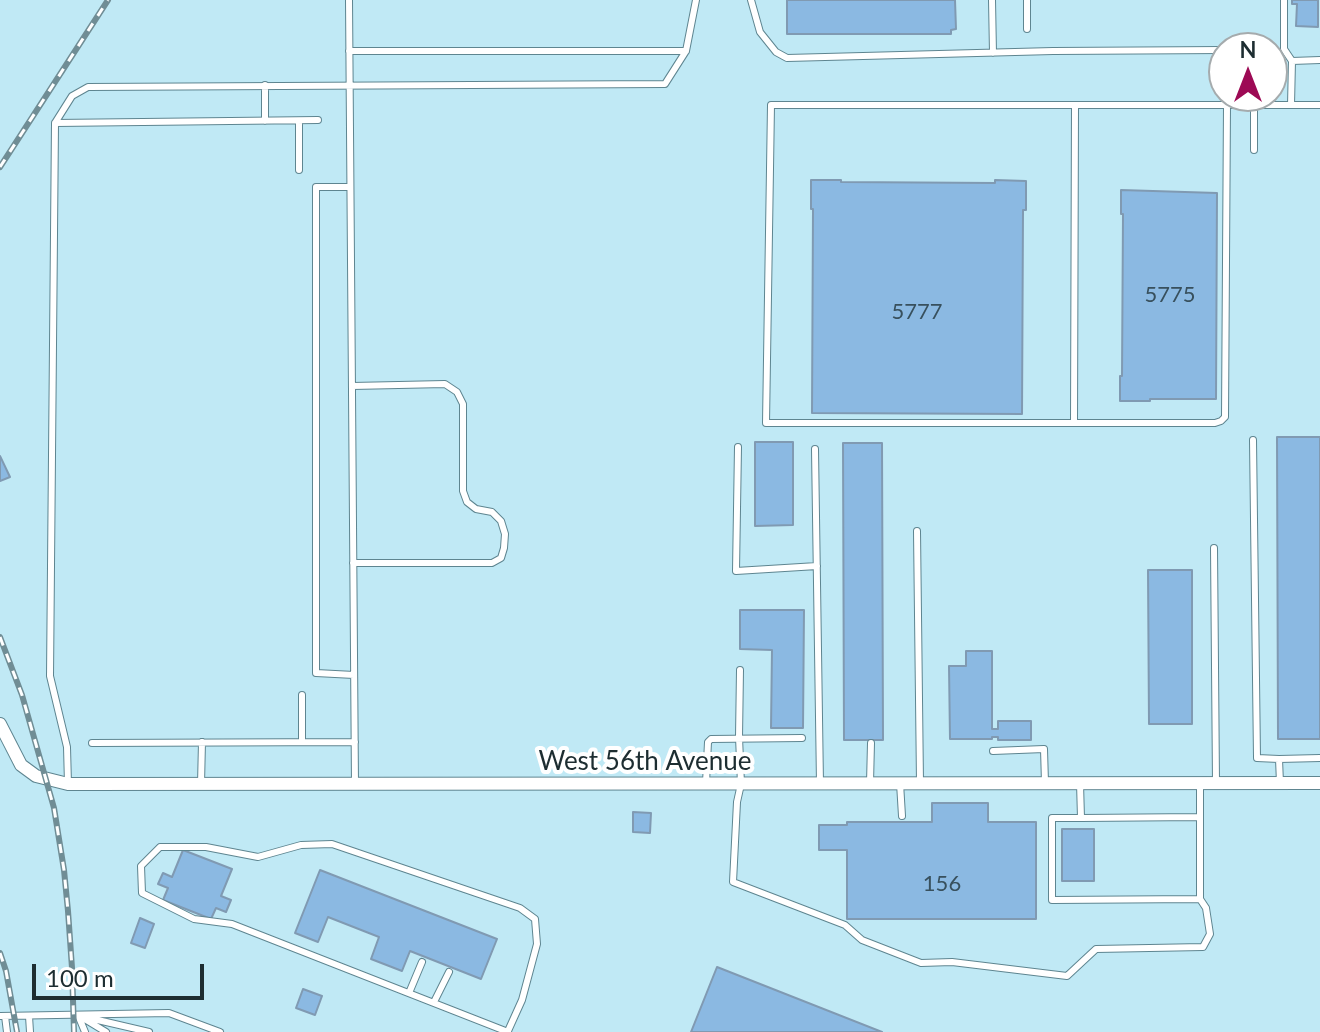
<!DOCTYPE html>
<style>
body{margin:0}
#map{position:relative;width:1320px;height:1032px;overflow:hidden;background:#c0e9f5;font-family:Lato,sans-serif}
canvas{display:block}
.north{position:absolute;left:1208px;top:32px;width:80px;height:80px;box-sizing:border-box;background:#fff;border:2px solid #a5abad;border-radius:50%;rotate:0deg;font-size:22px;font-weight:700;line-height:32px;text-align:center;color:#1d2d31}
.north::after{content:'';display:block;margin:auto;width:28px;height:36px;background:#9d0a55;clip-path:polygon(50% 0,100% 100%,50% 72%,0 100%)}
.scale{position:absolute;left:32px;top:964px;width:172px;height:36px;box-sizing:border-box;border:4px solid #1d2d31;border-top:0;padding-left:10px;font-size:24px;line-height:28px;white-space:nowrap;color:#1d2d31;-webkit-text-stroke:6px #fff;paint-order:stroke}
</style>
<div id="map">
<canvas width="1320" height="1032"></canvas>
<div class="north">N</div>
<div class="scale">100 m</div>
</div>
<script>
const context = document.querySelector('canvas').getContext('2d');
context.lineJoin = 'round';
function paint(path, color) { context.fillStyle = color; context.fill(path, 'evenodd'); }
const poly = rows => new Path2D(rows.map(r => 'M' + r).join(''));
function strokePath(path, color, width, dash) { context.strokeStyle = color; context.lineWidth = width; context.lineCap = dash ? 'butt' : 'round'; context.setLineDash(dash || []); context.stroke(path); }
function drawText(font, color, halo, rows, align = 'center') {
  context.font = font + ' Lato,sans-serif'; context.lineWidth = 8; context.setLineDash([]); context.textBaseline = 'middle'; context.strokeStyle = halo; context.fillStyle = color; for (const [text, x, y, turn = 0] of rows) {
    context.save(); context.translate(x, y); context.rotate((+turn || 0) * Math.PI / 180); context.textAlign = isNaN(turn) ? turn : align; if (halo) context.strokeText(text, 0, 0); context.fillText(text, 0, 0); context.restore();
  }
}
const building = poly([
 [787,0,955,0,956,29,951,30,951,34,787,34,787,0],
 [1292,0,1318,0,1318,27,1296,26,1297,4,1292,4,1292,0],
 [811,180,841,180,841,182,995,183,995,180,1026,181,1026,210,1023,210,1022,414,812,413,813,209,811,209,811,180],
 [1121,190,1217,193,1216,399,1150,399,1150,401,1120,401,1120,376,1122,376,1123,214,1121,214,1121,190],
 [1277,437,1320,437,1320,739,1278,739,1277,437],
 [755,442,793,442,793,525,755,526,755,442],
 [843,443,882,443,883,740,844,740,843,443],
 [0,456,10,477,0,481,0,456],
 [1148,570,1192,570,1192,724,1149,724,1148,570],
 [740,610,804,610,803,728,771,728,772,650,740,649,740,610],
 [966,651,992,651,992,729,998,729,998,721,1031,721,1031,740,998,740,998,737,992,737,992,739,950,739,949,666,966,666,966,651],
 [932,803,988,803,988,822,1036,822,1036,919,847,919,847,850,819,850,819,825,847,825,847,822,932,822,932,803],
 [633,812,651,813,650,833,633,832,633,812],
 [1062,829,1094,829,1094,881,1062,881,1062,829],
 [183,850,232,869,221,896,231,900,226,912,216,908,211,919,163,900,168,888,158,884,163,873,172,877,183,850],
 [320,870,497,939,481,979,410,951,402,971,371,959,379,937,328,917,318,942,295,933,320,870],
 [140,918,154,924,145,948,131,943,140,918],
 [717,967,882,1032,691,1032,717,967],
 [303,989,322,996,315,1015,296,1008,303,989]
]);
paint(building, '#8bb9e2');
strokePath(building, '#809ab2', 2);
const service = poly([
 [349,0,355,784],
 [751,0,760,32,776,52,787,58,1053,51,1224,50],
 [992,0,993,53],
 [1027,0,1027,29],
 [1284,0,1284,49,1292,61,1291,105],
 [349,51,686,51],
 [1292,61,1320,60],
 [265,85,265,121],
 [1075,105,1074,423,766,423,771,105,1320,105],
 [1254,105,1254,150],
 [299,121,299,170],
 [55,123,318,120],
 [350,187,316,187,316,673,354,675],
 [352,386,445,384,457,392,463,404,463,491,467,502,476,509,492,512,501,521,505,534,504,548,501,558,492,563,353,563],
 [1074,423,1215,423,1221,421,1225,417,1227,105],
 [1253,440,1257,758,1279,759,1280,783],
 [738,447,736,571,817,566],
 [815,449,820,784],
 [917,531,920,783],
 [1214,548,1216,783],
 [740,670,739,737,741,784,737,802,733,882,845,925,862,940,921,963,952,962,1067,976,1096,949,1203,947,1210,934,1206,908,1200,899],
 [302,695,302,742],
 [92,743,355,742],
 [993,751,1044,749,1045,783],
 [1279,759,1320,758],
 [706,783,708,742,711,739,802,738],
 [870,783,871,743],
 [900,783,902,816],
 [1080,783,1081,818,1052,818,1052,900,1200,899,1200,784],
 [68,784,67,747,50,676,55,123,72,96,88,87,665,84,686,51,696,0],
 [201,784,202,742],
 [1081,818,1200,817],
 [409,993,422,962],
 [434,1002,449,972],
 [78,1015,106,1032],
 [78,1015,85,1032],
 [0,1016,169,1013,220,1032],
 [5,1016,7,1032],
 [29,1016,30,1032],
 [89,1018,149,1032],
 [508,1032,232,924,194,919,142,893,141,866,160,847,206,847,258,857,301,845,332,844,520,908,535,919,537,944,522,1000,508,1031]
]);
const minor = poly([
 [0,724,21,765,36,776,68,784,1320,783]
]);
strokePath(service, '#5e8590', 8);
strokePath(minor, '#5e8590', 14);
strokePath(service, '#fff', 6);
strokePath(minor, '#fff', 12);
const rail = poly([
 [0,167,108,0],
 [0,637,22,695,54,808,64,870,68,911,72,968,74,1032],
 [0,953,6,971,17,1032]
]);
strokePath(rail, '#708d95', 6);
strokePath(rail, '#fff', 3, [9]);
drawText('22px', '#38505d', null, [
 ["5775",1170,295],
 ["5777",917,312],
 ["156",942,884]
]);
drawText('26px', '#1d2d31', '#fff', [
 ["West 56th Avenue",645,762]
]);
</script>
